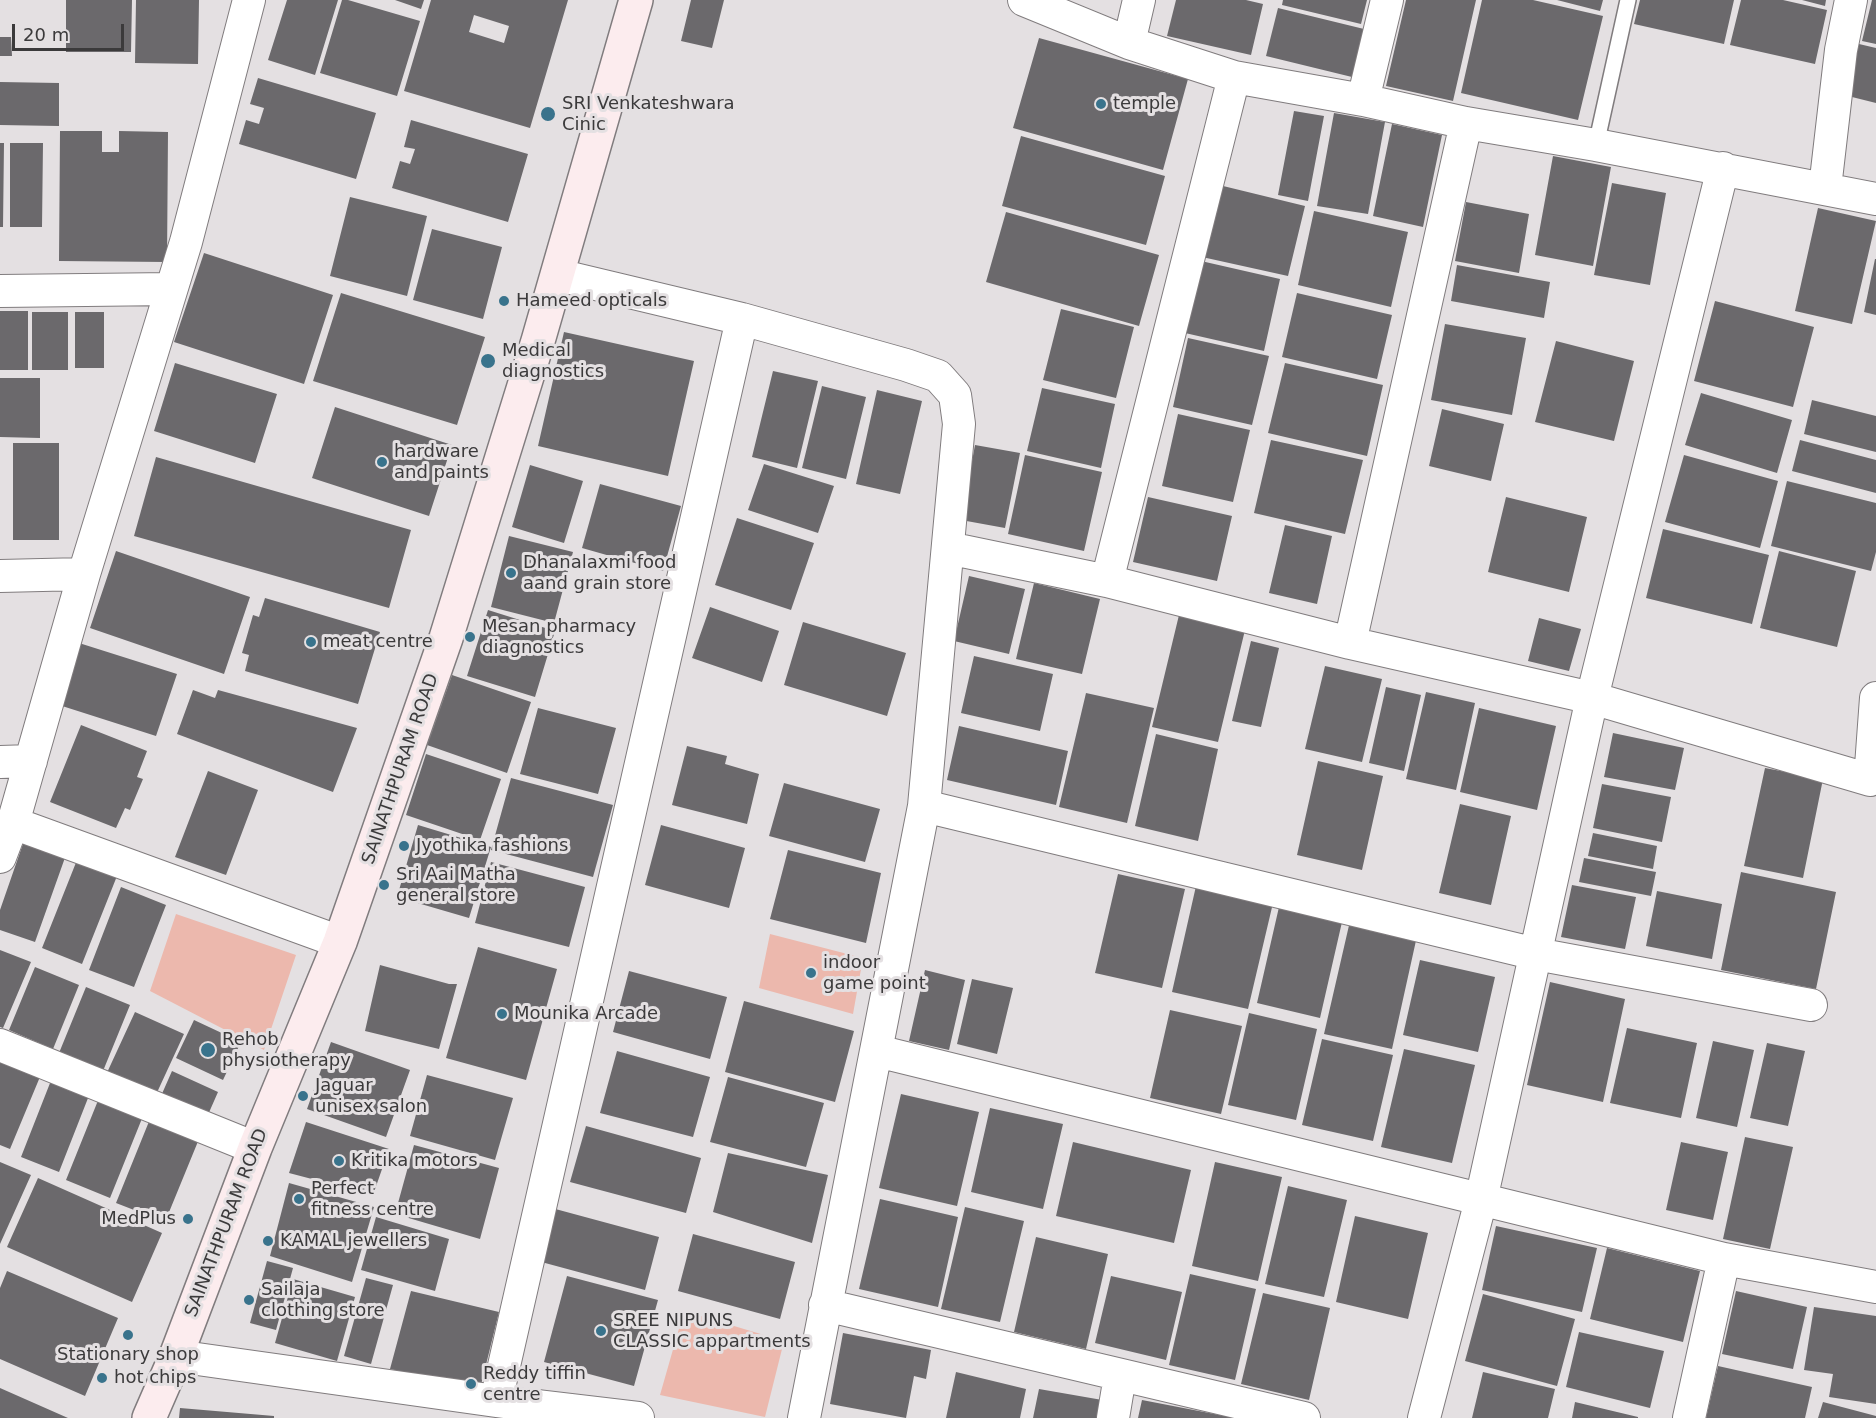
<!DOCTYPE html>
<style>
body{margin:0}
#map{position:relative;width:1876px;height:1418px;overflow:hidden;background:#e4e0e2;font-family:"DejaVu Sans",sans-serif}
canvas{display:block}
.scale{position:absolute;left:12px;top:24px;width:112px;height:27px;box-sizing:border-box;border:3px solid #3b3a3b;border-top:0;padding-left:8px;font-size:18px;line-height:21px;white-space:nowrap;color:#3b3a3b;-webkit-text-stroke:4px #e4e0e2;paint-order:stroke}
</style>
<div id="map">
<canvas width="1876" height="1418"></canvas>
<div class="scale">20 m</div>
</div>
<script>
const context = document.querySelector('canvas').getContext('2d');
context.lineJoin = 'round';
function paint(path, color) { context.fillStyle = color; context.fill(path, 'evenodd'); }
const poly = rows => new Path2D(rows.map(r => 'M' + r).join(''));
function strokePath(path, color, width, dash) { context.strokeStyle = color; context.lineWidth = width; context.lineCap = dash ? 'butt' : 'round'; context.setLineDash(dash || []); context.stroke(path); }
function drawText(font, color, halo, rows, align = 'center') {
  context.font = font + ' "DejaVu Sans",sans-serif'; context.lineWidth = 6; context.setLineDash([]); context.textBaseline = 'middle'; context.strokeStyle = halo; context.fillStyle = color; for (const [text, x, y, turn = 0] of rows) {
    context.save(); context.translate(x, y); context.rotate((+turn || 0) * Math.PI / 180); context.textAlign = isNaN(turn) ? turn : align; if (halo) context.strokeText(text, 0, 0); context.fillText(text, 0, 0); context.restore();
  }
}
paint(poly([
 [176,914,296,955,264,1050,150,991],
 [770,934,863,958,853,1014,759,988],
 [684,1311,784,1341,765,1417,660,1395]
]), '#ecb8ad');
paint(poly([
 [66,0,132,0,131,52,66,52],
 [136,0,199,0,198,64,135,63],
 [287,0,338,0,315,75,268,60],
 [342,0,348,0,420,21,397,96,320,73],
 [395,0,424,0,421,9],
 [431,0,568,0,530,128,404,91],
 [474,15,509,26,504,43,469,32],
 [691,0,724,0,712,48,681,41],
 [1176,0,1246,0,1263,4,1251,55,1167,36],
 [1283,0,1367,0,1361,24,1282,5],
 [1406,0,1476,0,1453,101,1386,86],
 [1482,0,1533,0,1603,16,1578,120,1461,93],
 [1557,0,1603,0,1600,11],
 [1640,0,1734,0,1724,44,1634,24],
 [1741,0,1783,0,1827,10,1815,64,1730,45],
 [1802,0,1826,0,1825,6],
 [1872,0,1876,0,1876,44,1862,41],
 [1278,8,1364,29,1352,77,1266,56],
 [0,37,11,37,12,56,0,56],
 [1039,38,1188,79,1163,170,1013,128],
 [1859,44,1876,48,1876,103,1848,96],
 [258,78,376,113,356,179,239,144,246,120,259,124,264,108,250,104],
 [0,82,59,83,59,126,0,125],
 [1294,111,1324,116,1308,201,1278,195],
 [1334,113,1385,122,1368,214,1317,206],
 [411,120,528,154,508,222,392,188,400,161,410,164,415,149,404,147],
 [1392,124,1442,135,1423,227,1373,216],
 [60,131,102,131,102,152,119,152,119,131,168,132,167,262,59,261],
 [1021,136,1165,176,1146,245,1002,206],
 [0,143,4,143,3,227,0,227],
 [10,143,43,143,42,227,10,227],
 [1553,156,1611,167,1593,266,1535,255],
 [1612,183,1666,193,1650,285,1594,275],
 [1219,185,1305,206,1288,276,1202,257],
 [350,197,427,216,407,296,330,276],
 [1466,202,1529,214,1519,273,1455,261],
 [1818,208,1876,221,1852,324,1795,311],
 [1314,211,1408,232,1391,307,1298,285],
 [1006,212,1159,255,1139,326,986,282],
 [432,229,502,247,483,319,413,300],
 [204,253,333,295,304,384,174,342],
 [1875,259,1876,259,1876,315,1864,312],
 [1201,261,1280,279,1264,351,1185,333],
 [1457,265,1550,282,1544,318,1451,301],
 [341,293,485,337,457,425,313,381],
 [1297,293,1392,315,1377,379,1282,357],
 [1715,301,1814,327,1793,407,1694,381],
 [1061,309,1134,327,1116,398,1043,380],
 [0,311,28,311,28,370,0,370],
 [32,312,68,312,68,370,32,370],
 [75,312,104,312,104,368,75,368],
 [1445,324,1526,338,1512,415,1431,400],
 [564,332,694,361,668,476,538,446],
 [1188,338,1269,356,1252,425,1173,407],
 [1556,341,1634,361,1614,441,1535,422],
 [175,363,277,394,255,463,154,431],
 [1285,363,1383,385,1367,456,1268,433],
 [773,371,818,381,797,468,752,457],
 [0,378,40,378,40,438,0,437],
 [822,386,866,397,846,479,802,468],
 [1042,388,1115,404,1101,468,1027,451],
 [877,390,922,401,900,494,856,484],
 [1701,393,1792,420,1777,473,1685,445],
 [1812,400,1876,416,1876,452,1804,434],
 [335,407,452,445,429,516,312,478],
 [1442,409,1504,424,1491,481,1429,466],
 [1178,414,1250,430,1233,502,1162,486],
 [1271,440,1363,460,1345,534,1254,513],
 [1800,440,1876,460,1876,493,1792,471],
 [13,443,59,443,59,540,13,540],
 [975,445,1020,453,1005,528,961,520],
 [1025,455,1102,472,1084,551,1008,534],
 [1684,455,1778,481,1760,548,1665,522],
 [156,457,411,530,389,608,134,536],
 [764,464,834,486,818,533,748,510],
 [530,465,583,481,564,543,512,527],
 [1787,481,1876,503,1876,552,1871,571,1771,546],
 [600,484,681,506,663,571,582,548],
 [1148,497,1232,516,1217,581,1133,562],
 [1506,497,1587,517,1569,592,1488,572],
 [737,518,814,543,791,610,715,585],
 [1285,525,1332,536,1317,604,1269,593],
 [1663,529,1769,555,1752,624,1646,598],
 [509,536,573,552,554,623,491,607],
 [116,551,250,597,224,674,90,628],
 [1779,551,1856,571,1837,647,1760,628],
 [969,576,1025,589,1009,654,954,641],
 [1034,583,1100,599,1082,674,1016,659],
 [265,598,380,632,358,704,245,671,249,655,242,653,253,615,259,617],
 [710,607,779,631,762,682,692,658],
 [488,610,555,631,535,697,467,676],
 [1179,615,1245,630,1218,742,1152,727],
 [1539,618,1581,629,1569,671,1528,661],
 [803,622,906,653,887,716,784,685],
 [1251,641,1279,648,1261,727,1232,721],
 [79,643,177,674,156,736,59,705],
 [974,656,1053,674,1040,731,961,713],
 [1325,666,1382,679,1362,762,1305,749],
 [452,675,531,702,507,773,427,745],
 [1386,687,1421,695,1404,771,1369,763],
 [193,690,215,698,218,690,357,728,333,792,177,734],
 [1426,692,1475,703,1456,790,1406,779],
 [1086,693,1154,708,1127,823,1059,807],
 [538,708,616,728,598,794,520,774],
 [1479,708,1556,726,1537,810,1460,792],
 [81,725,147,751,137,777,143,779,130,810,125,808,116,828,50,802],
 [959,726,1068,751,1056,805,947,780],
 [1613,733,1684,748,1675,790,1604,777],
 [1156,734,1218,749,1198,841,1135,826],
 [687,746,727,756,725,764,759,774,747,824,672,805],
 [426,754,501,779,480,840,406,815],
 [1318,761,1383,776,1362,870,1297,855],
 [1765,768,1823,779,1803,878,1744,866],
 [208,771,258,790,226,875,175,857],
 [511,778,613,805,593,877,491,850],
 [784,783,880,809,865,862,769,836],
 [1602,784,1671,797,1662,842,1593,828],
 [1460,804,1511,816,1491,905,1439,893],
 [418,825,491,847,469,918,397,897],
 [661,825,745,848,729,908,645,885],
 [1593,833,1657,846,1653,869,1588,856],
 [25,838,67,852,35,942,0,930,0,910],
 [788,850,881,873,866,943,770,919],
 [1584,858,1656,872,1651,896,1579,882],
 [77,860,117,876,82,964,42,948],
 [491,862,585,887,569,947,475,923],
 [1741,872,1836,892,1816,989,1721,970],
 [1118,874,1185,889,1162,988,1095,973],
 [1572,885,1636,897,1625,949,1561,937],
 [1196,886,1273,903,1248,1009,1172,992],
 [121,887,166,905,134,987,89,970],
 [1657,891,1722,904,1712,959,1646,946],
 [1279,907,1342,922,1320,1018,1257,1003],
 [1350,921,1417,936,1392,1049,1324,1034],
 [478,947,557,969,526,1080,446,1058],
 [0,950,31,962,3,1028,0,1027],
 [1420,960,1495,977,1478,1052,1403,1035],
 [380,965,449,984,457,984,439,1049,365,1031],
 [35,967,79,985,53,1049,9,1030],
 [925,970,965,980,949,1050,909,1041],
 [629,971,727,997,710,1059,613,1032],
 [972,979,1013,988,997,1054,957,1044],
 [1550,982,1625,999,1603,1102,1527,1085],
 [86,987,130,1005,103,1071,59,1053],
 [744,1001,854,1031,835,1102,725,1072],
 [1170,1010,1242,1026,1221,1114,1150,1098],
 [135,1012,184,1034,154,1099,105,1077],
 [1249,1013,1317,1029,1296,1120,1228,1105],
 [194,1020,241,1042,223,1080,176,1058],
 [1627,1028,1697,1043,1681,1118,1610,1103],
 [1322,1039,1393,1055,1373,1141,1302,1125],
 [1713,1041,1754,1050,1737,1127,1696,1118],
 [331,1042,410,1070,386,1137,307,1109],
 [1767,1043,1805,1051,1788,1126,1750,1118],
 [1404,1049,1475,1065,1452,1163,1381,1147],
 [617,1051,710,1077,693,1137,600,1113],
 [0,1059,42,1072,10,1149,0,1145],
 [172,1071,218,1092,207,1117,161,1096],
 [427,1075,513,1098,495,1160,410,1136],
 [728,1077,824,1103,806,1167,710,1142],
 [52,1078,90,1093,59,1172,21,1157],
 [901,1094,979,1112,957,1206,879,1188],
 [99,1098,143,1116,110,1198,66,1180],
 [990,1108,1063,1124,1043,1209,971,1192],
 [150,1119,199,1139,165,1222,116,1203],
 [306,1122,389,1149,373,1195,289,1173],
 [586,1126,701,1158,686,1213,570,1182],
 [1745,1137,1793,1147,1770,1249,1723,1239],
 [1073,1142,1191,1170,1174,1243,1056,1216],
 [1681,1142,1728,1152,1713,1220,1666,1210],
 [414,1145,499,1168,480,1239,395,1214],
 [728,1153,828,1175,812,1243,713,1212],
 [0,1162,31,1175,0,1244],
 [1215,1162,1282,1177,1258,1281,1192,1266],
 [38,1178,162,1233,132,1302,7,1247],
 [289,1183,374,1207,352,1282,270,1256],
 [1288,1186,1347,1200,1324,1297,1265,1284],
 [880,1199,958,1217,938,1307,859,1289],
 [548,1207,659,1237,645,1290,534,1260],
 [965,1207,1024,1221,1000,1322,941,1309],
 [1355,1216,1428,1233,1408,1319,1336,1302],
 [376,1217,449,1239,435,1291,361,1270],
 [1496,1226,1597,1248,1582,1312,1482,1290],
 [693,1234,795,1262,780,1319,678,1291],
 [1036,1237,1108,1254,1086,1349,1014,1332],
 [1607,1248,1700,1271,1683,1342,1590,1319],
 [267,1261,293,1268,276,1330,250,1323],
 [7,1271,118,1318,85,1396,0,1359,0,1288],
 [1190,1274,1256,1289,1235,1380,1169,1365],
 [567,1276,658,1300,634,1386,544,1362],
 [1111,1276,1182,1292,1166,1360,1095,1343],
 [366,1278,393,1285,371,1364,344,1356],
 [293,1279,355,1297,337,1361,275,1343],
 [411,1291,499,1312,480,1389,390,1369],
 [1736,1291,1807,1307,1793,1369,1722,1354],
 [1263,1293,1330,1308,1309,1400,1241,1384],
 [1483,1294,1575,1319,1557,1386,1465,1361],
 [1814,1307,1876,1316,1876,1404,1829,1397,1833,1374,1804,1370],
 [1579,1332,1664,1351,1650,1408,1566,1387],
 [843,1333,931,1350,926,1379,914,1376,906,1418,830,1404],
 [1718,1366,1812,1387,1805,1418,1706,1418],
 [956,1372,1026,1389,1020,1418,946,1418],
 [1483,1372,1555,1389,1548,1418,1472,1418],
 [0,1388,68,1418,0,1418],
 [1039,1389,1108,1401,1106,1418,1033,1418],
 [1142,1400,1230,1417,1230,1418,1138,1418],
 [1575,1402,1638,1417,1638,1418,1572,1418],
 [1823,1402,1876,1416,1876,1418,1818,1418],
 [180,1408,274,1416,274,1418,179,1418]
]), '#6b696c');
const lane = poly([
 [1596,145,1628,0]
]);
const street = poly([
 [1024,0,1129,43,1234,77,1363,100,1466,123,1596,145,1876,199],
 [1129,43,1139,0],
 [1363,100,1387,0],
 [1825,188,1841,50,1851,0],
 [558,275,742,319,906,365,938,376,955,395,959,424,924,806,804,1418],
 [0,291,171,289],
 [948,548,1107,581,1350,643,1592,698,1870,780,1876,698],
 [0,576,84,574,186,242,249,0],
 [1107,581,1234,77],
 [1350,643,1466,123],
 [0,762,31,761],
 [924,806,1536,954,1811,1005],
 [13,823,340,942],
 [0,857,13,823,84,574],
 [0,1045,255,1148],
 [877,1051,1724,1259,1689,1418],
 [1724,1259,1876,1287],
 [825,1305,1304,1418],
 [176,1356,496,1401,638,1418],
 [496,1401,742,319],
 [1113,1418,1120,1376],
 [1424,1418,1481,1200,1592,698,1723,168]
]);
const secondary = poly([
 [149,1418,176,1356,255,1148,340,942,446,638,538,341,636,0]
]);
strokePath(lane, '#807c7e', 18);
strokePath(street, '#807c7e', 34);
strokePath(secondary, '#807c7e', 36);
strokePath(lane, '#fff', 15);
strokePath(street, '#fff', 32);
strokePath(secondary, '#fcecee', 33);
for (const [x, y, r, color] of [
 [1101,104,6,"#39738c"],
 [548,114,8,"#39738c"],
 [504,301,6,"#39738c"],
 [488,361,8,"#39738c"],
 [382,462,6,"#39738c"],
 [511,573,6,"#39738c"],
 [470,637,6,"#39738c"],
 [311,642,6,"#39738c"],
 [404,846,6,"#39738c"],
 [384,885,6,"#39738c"],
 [811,973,6,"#39738c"],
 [502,1014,6,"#39738c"],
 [208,1050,8,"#39738c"],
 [303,1096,6,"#39738c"],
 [339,1161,6,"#39738c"],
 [299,1199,6,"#39738c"],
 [188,1219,6,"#39738c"],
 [268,1241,6,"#39738c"],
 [249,1300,6,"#39738c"],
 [601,1331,6,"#39738c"],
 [128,1335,6,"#39738c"],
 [102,1378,6,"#39738c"],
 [471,1384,6,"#39738c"]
]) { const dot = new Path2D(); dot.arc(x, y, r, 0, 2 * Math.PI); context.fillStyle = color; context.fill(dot); strokePath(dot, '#e4e0e2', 2); }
drawText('18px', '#3b3a3b', '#e4e0e2', [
 ["SRI Venkateshwara",562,104],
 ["Cinic",562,125],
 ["temple",1113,104],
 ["Hameed opticals",516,301],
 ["Medical",502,351],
 ["diagnostics",502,372],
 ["hardware",394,452],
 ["and paints",394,473],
 ["Dhanalaxmi food",523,563],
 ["aand grain store",523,584],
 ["Mesan pharmacy",482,627],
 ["diagnostics",482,648],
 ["meat centre",323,642],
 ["Jyothika fashions",416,846],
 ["Sri Aai Matha",396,875],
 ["general store",396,896],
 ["indoor",823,963],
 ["game point",823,984],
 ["Mounika Arcade",514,1014],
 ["Rehob",222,1040],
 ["physiotherapy",222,1061],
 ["Jaguar",315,1086],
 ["unisex salon",315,1107],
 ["Kritika motors",351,1161],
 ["Perfect",311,1189],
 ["fitness centre",311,1210],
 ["MedPlus",176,1219,"right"],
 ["KAMAL jewellers",280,1241],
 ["Sailaja",261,1290],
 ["clothing store",261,1311],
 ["SREE NIPUNS",613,1321],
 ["CLASSIC appartments",613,1342],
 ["Stationary shop",128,1355,"center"],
 ["Reddy tiffin",483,1374],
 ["centre",483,1395],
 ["hot chips",114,1378]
], 'left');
drawText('18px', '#3b3a3b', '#e4e0e2', [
 ["SAINATHPURAM ROAD",401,769,-71],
 ["SAINATHPURAM ROAD",227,1223,-69]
]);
</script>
